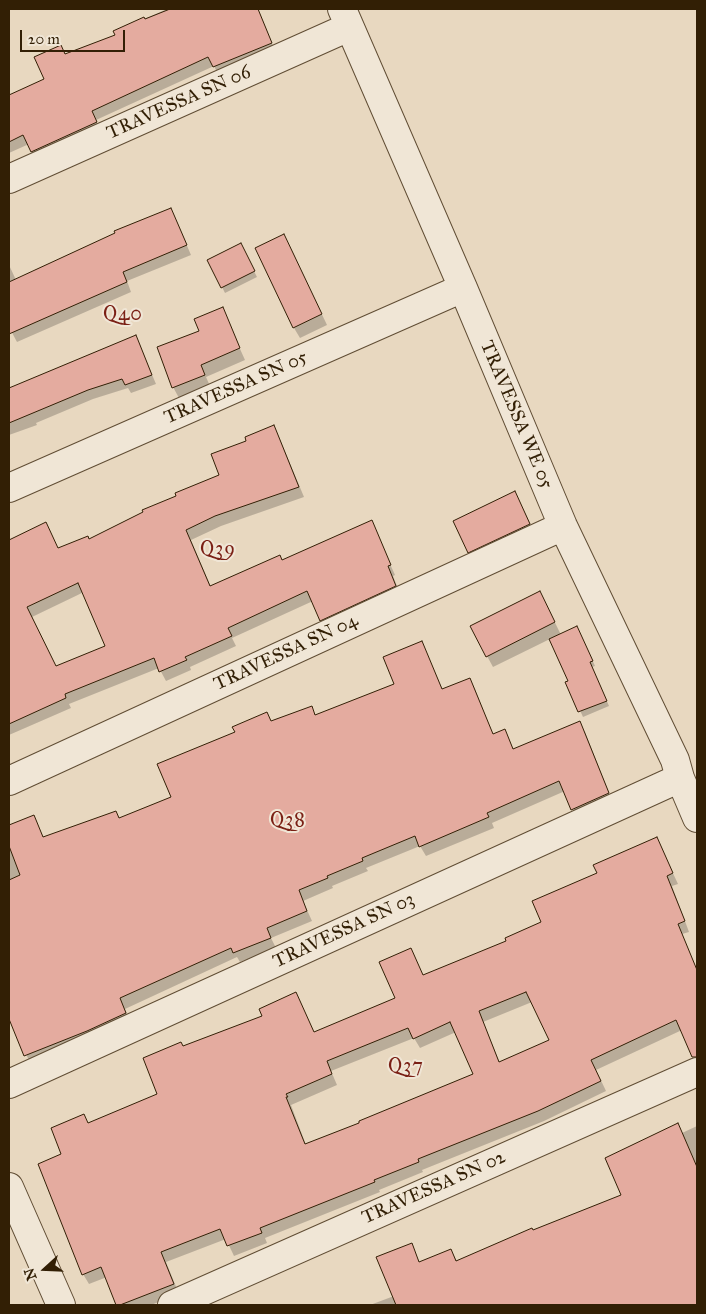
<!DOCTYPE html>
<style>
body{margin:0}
#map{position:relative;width:706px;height:1314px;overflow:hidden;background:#e8d8c0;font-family:"IM FELL Great Primer",serif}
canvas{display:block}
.frame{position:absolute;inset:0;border:10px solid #321f05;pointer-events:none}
.north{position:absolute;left:20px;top:1244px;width:50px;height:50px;-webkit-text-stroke:4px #f0e6d6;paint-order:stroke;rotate:250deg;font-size:14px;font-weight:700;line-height:20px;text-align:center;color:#321f05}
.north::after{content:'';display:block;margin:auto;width:18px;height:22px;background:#321f05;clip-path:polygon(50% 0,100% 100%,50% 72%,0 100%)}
.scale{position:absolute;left:20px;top:30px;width:105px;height:22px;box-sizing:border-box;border:2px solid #321f05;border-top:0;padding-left:6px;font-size:15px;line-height:18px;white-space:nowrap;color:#321f05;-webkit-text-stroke:4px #f0e6d6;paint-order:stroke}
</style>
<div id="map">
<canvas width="706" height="1314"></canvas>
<div class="frame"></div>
<div class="north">N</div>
<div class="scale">20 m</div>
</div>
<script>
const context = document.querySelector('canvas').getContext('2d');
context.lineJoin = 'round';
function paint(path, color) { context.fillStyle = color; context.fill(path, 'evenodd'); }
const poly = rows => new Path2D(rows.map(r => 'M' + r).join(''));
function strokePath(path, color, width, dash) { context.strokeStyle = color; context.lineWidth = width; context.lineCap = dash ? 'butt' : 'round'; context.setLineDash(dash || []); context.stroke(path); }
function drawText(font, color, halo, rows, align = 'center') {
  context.font = font + ' "IM FELL Great Primer",serif'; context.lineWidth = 4; context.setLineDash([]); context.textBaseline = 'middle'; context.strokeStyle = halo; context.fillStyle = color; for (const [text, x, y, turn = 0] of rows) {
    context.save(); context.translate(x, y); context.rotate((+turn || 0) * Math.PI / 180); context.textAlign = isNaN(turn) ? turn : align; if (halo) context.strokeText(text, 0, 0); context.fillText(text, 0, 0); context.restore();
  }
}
paint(poly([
 [167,9,258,9,276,53,219,76,214,66,96,120,101,132,37,160,29,144,9,153,9,96,45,80,61,46,66,55,116,35,115,32],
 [175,218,191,255,127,281,131,292,17,342,9,327,9,265,16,280],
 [290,247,327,325,300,338,294,328],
 [243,250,257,277,225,293,222,287],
 [222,309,245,360,206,377,210,386,179,398,173,387,200,332],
 [136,337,156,384,131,393,128,388,93,399,36,423,37,425,9,435,9,389],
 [274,427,279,437,304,497,221,526,191,540,211,587,282,561,371,522,395,575,393,576,401,596,327,630,313,601,232,638,236,646,190,667,191,670,166,681,159,668,69,704,71,708,9,735,9,541,45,524,58,549,89,540,220,476,248,441],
 [84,592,107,647,56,667,32,617],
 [515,493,536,535,475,563,469,552],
 [546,604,561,635,580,633,595,666,592,667,609,706,583,717,567,682,569,681,550,639,493,667,487,656],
 [421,643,443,690,470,679,475,689,493,735,504,730,514,750,579,723,585,732,613,803,578,819,565,791,492,823,494,828,426,856,420,846,366,868,368,871,332,886,333,888,303,901,312,921,271,938,276,948,240,962,237,957,125,1009,131,1023,31,1065,12,1023,9,1020,9,850,11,849,9,843,9,826,33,817,44,838,116,812,120,819,173,798,272,722,311,707,316,716,395,685],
 [657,839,678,884,672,886,689,932,682,934,697,970,697,1063,682,1030,596,1070,606,1091,544,1121,422,1170,423,1172,379,1190,380,1192,265,1238,267,1243,234,1256,226,1239,166,1262,179,1294,151,1305,118,1305,107,1277,89,1284,83,1274,63,1155,88,1124,159,1095,183,1048,264,1016,296,994,314,1033,397,999,410,949,423,976,508,942,543,923,598,873],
 [532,1002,551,1041,500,1063,483,1022],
 [456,1032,474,1075,361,1124,306,1145,291,1105,337,1085,331,1071,414,1038,420,1048],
 [697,1126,697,1305,370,1305,394,1296,411,1244,420,1263,451,1250,457,1261,623,1195,682,1133]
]), '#0003');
const building = poly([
 [170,9,258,9,272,43,213,67,208,57,92,111,97,122,31,152,23,135,9,142,9,95,44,79,34,57,61,45,65,54,115,35,113,31,144,17,145,19,170,9],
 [171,208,187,245,123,272,127,282,9,334,9,282,115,233,114,231,171,208],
 [284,234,322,314,293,328,255,248,284,234],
 [241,243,255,271,221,288,207,260,241,243],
 [223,307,240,348,201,365,205,375,172,388,157,347,199,331,194,319,223,307],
 [136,335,152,375,125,385,122,379,88,390,9,423,9,388,136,335],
 [274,425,299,487,215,516,186,530,210,586,280,555,282,560,372,520,391,565,388,566,396,586,320,621,307,591,228,628,232,636,185,657,187,660,159,672,154,658,65,694,66,698,9,724,9,540,46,522,58,548,88,536,89,539,143,512,142,510,176,496,175,493,219,475,211,454,246,441,245,437,274,425],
 [78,583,105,646,56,666,27,607,78,583],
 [515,491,530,524,468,553,453,521,515,491],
 [540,591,555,622,486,657,470,626,540,591],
 [577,626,593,661,590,662,607,701,578,712,565,682,568,681,549,639,577,626],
 [422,641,442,689,470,678,493,734,505,729,513,749,580,721,609,793,571,810,559,781,487,813,489,817,419,847,415,836,362,858,363,861,327,876,328,878,299,890,307,911,267,928,271,938,233,953,231,948,120,998,126,1013,87,1031,24,1056,9,1019,9,880,20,875,9,846,9,825,34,815,43,837,116,811,119,818,171,797,157,764,235,732,232,727,267,712,271,721,312,706,315,715,394,684,383,657,422,641],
 [657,837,673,873,667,876,685,921,678,924,697,970,697,1057,692,1057,676,1020,591,1060,601,1081,538,1111,418,1159,419,1162,374,1180,375,1182,260,1228,262,1233,227,1246,220,1229,161,1252,174,1284,120,1305,116,1305,101,1267,82,1275,38,1164,61,1154,51,1128,84,1114,88,1123,157,1094,143,1058,181,1042,183,1046,262,1016,259,1009,296,992,314,1032,395,998,379,962,411,948,423,975,506,941,505,938,541,922,532,901,597,873,593,865,657,837],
 [526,992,549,1040,499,1062,479,1011,526,992],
 [450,1022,473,1074,359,1121,359,1123,305,1144,286,1097,288,1097,286,1094,332,1074,327,1061,408,1028,413,1039,450,1022],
 [678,1123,697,1167,697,1305,396,1305,376,1257,412,1243,419,1262,451,1249,456,1261,532,1228,533,1230,621,1195,605,1158,678,1123]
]);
paint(building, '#e4ab9f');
strokePath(building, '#321f05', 1);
const minor = poly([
 [342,9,463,288,563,526,675,760,680,778,697,818],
 [9,179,349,27],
 [9,488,463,288],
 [9,781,563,526],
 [9,1084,680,778],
 [9,1187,61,1305],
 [172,1305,697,1072]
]);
strokePath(minor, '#604d34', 30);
strokePath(minor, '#f0e6d6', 28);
drawText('19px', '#321f05', '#f0e6d6', [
 ["TRAVESSA SN 06",179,103,-24],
 ["TRAVESSA SN 05",236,388,-24],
 ["TRAVESSA WE 05",516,415,67],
 ["TRAVESSA SN 04",286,653,-25],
 ["TRAVESSA SN 03",344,931,-25],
 ["TRAVESSA SN 02",434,1188,-24]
]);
context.letterSpacing = '1px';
drawText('20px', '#7a1f14', '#f0e6d6', [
 ["Q40",123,315],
 ["Q39",218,550],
 ["Q38",288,821],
 ["Q37",406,1067]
]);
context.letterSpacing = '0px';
</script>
